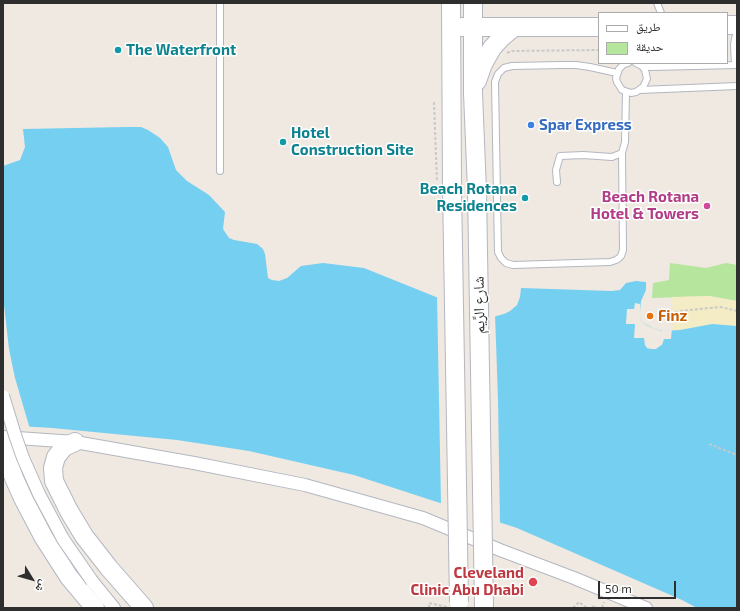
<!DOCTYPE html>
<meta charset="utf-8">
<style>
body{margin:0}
#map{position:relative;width:740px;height:611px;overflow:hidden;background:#efe9e1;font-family:"Exo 2","Noto Naskh Arabic",sans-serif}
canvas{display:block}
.frame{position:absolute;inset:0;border:4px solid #2e2e2e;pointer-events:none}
.legend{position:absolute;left:598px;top:12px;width:130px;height:52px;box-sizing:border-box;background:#fff;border:1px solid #ababab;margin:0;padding:5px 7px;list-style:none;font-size:12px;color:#2e2e2e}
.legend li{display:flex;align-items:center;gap:8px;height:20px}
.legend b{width:20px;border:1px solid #ababab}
.north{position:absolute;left:12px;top:559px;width:40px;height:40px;-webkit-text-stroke:3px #fff;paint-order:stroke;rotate:127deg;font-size:11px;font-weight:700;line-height:16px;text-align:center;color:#2e2e2e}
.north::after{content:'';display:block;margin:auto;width:14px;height:18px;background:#2e2e2e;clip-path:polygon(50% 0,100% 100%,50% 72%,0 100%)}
.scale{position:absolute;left:598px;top:581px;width:78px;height:18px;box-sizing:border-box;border:2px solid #2e2e2e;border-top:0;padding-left:5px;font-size:12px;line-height:14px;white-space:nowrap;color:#2e2e2e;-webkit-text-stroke:3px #fff;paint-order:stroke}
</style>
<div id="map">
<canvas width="740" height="611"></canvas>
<div class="frame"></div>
<ul class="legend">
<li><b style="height:5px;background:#fff"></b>طريق</li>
<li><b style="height:11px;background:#b6e59e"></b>حديقة</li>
</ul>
<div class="north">ش</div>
<div class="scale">50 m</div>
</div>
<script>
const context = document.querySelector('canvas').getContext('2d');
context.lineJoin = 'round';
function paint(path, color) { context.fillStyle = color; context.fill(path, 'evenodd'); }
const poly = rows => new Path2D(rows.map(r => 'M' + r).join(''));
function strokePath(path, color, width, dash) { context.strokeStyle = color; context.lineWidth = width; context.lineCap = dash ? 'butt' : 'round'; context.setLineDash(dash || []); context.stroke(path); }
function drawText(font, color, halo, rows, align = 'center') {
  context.font = font + ' "Exo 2","Noto Naskh Arabic",sans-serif'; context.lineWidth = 3; context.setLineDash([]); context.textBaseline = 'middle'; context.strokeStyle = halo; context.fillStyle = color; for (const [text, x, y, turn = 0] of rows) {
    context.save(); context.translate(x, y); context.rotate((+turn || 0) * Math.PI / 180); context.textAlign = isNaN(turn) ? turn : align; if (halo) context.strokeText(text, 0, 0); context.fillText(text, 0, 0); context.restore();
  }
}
paint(poly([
 [670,263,706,268,726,263,737,265,737,301,709,296,652,298,653,283,669,280]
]), '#b6e59e');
paint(poly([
 [709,296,737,301,737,326,712,324,680,330,672,330,673,323,672,297]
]), '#f3ecc5');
paint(poly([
 [126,127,141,127,148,130,160,138,168,147,176,170,187,181,209,195,225,212,223,229,229,238,234,240,257,244,263,249,265,254,268,278,272,280,279,281,287,278,301,266,323,263,364,268,436,297,462,312,482,320,504,314,510,311,517,305,520,297,521,288,612,291,620,290,626,283,636,281,646,282,646,290,641,301,640,311,640,318,643,323,655,329,663,331,680,330,712,324,737,326,737,608,697,608,682,600,517,528,354,475,249,451,177,440,52,428,3,425,3,166,20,160,25,147,23,129]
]), '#75cff0');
paint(poly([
 [437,295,463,310,482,318,495,314,498,399,500,524,441,505],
 [3,296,9,349,15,378,30,429,3,427],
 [635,303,640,304,640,318,643,323,646,325,655,329,662,331,671,330,672,328,671,339,664,339,662,345,660,346,656,349,651,349,647,348,645,345,644,338,634,338,635,324,626,324,627,309,634,309]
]), '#efe9e1');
const lane = poly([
 [657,3,661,13],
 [628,63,624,64,619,69,616,78,617,82,622,90,631,93,636,92,643,87,647,79,645,70,642,66,636,63],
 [735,65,734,45,735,38,737,33],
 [642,66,651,67,737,65],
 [617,73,590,67,576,65,562,65,512,66,504,68,498,74,495,82,498,252,501,258,506,263,513,265,610,262,616,260,619,258,621,256,623,250,622,153],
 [640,90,737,86],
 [220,171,220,3],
 [557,182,556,170,560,156,583,155,612,157,622,153,625,142,626,92]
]);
const street = poly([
 [3,437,75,442,194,463,305,485,423,518,500,550,574,578,646,608],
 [92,581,114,608]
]);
const secondary = poly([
 [451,3,452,188],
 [473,3,473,93,477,191],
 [727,25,737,25],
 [462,27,599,27],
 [477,81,483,64,492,48,502,37,514,27],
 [75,442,64,447,56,457,53,468,54,481,69,511,84,536,109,568,144,608],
 [3,446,14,478,23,498,44,538,69,577,95,608]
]);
strokePath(lane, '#b4b7c1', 8);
strokePath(street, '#b4b7c1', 14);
strokePath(secondary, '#b4b7c1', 20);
strokePath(poly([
 [507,53,511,51,599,50],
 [434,102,437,182],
 [675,312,680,311,721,307,737,311],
 [709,444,737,455],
 [429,608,429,603,447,607],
 [575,608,574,607,579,602,587,608],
 [592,608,594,606,597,608],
 [602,608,604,602]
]), '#c9c9c9', 2, [3, 2]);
strokePath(lane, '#fff', 6);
strokePath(street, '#fff', 12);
strokePath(secondary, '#fff', 18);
const streetBridge = poly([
 [3,396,15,435,23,458,39,494,63,539,92,581]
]);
const secondaryBridge = poly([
 [452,188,459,602],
 [477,191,484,608]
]);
strokePath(streetBridge, '#b4b7c1', 14, []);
strokePath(secondaryBridge, '#b4b7c1', 20, []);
strokePath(streetBridge, '#fff', 12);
strokePath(secondaryBridge, '#fff', 18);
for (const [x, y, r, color] of [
 [118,50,4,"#0f9aa8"],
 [531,125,4,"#3f7fe0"],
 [283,142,4,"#0f9aa8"],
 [525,198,4,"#0f9aa8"],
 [707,206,4,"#d1479c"],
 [650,316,4,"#e8710a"],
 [533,582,5,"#e0444e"]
]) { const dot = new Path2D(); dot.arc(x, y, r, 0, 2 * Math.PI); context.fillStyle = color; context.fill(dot); strokePath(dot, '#fff', 1.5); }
drawText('bold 15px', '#0d838f', '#fff', [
 ["The Waterfront",126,50],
 ["Hotel",291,133],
 ["Construction Site",291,150],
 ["Beach Rotana",517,189,"right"],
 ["Residences",517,206,"right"]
], 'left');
drawText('bold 15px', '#366cbe', '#fff', [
 ["Spar Express",539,125]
], 'left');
drawText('bold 15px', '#b23c85', '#fff', [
 ["Beach Rotana",699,197],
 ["Hotel & Towers",699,214]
], 'right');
drawText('15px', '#2e2e2e', '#fff', [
 ["شارع الرِّيم",479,305,-91]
]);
drawText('bold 15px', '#c56008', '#fff', [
 ["Finz",658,316]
], 'left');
drawText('bold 15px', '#be3a42', '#fff', [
 ["Cleveland",524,573],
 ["Clinic Abu Dhabi",524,590]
], 'right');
</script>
